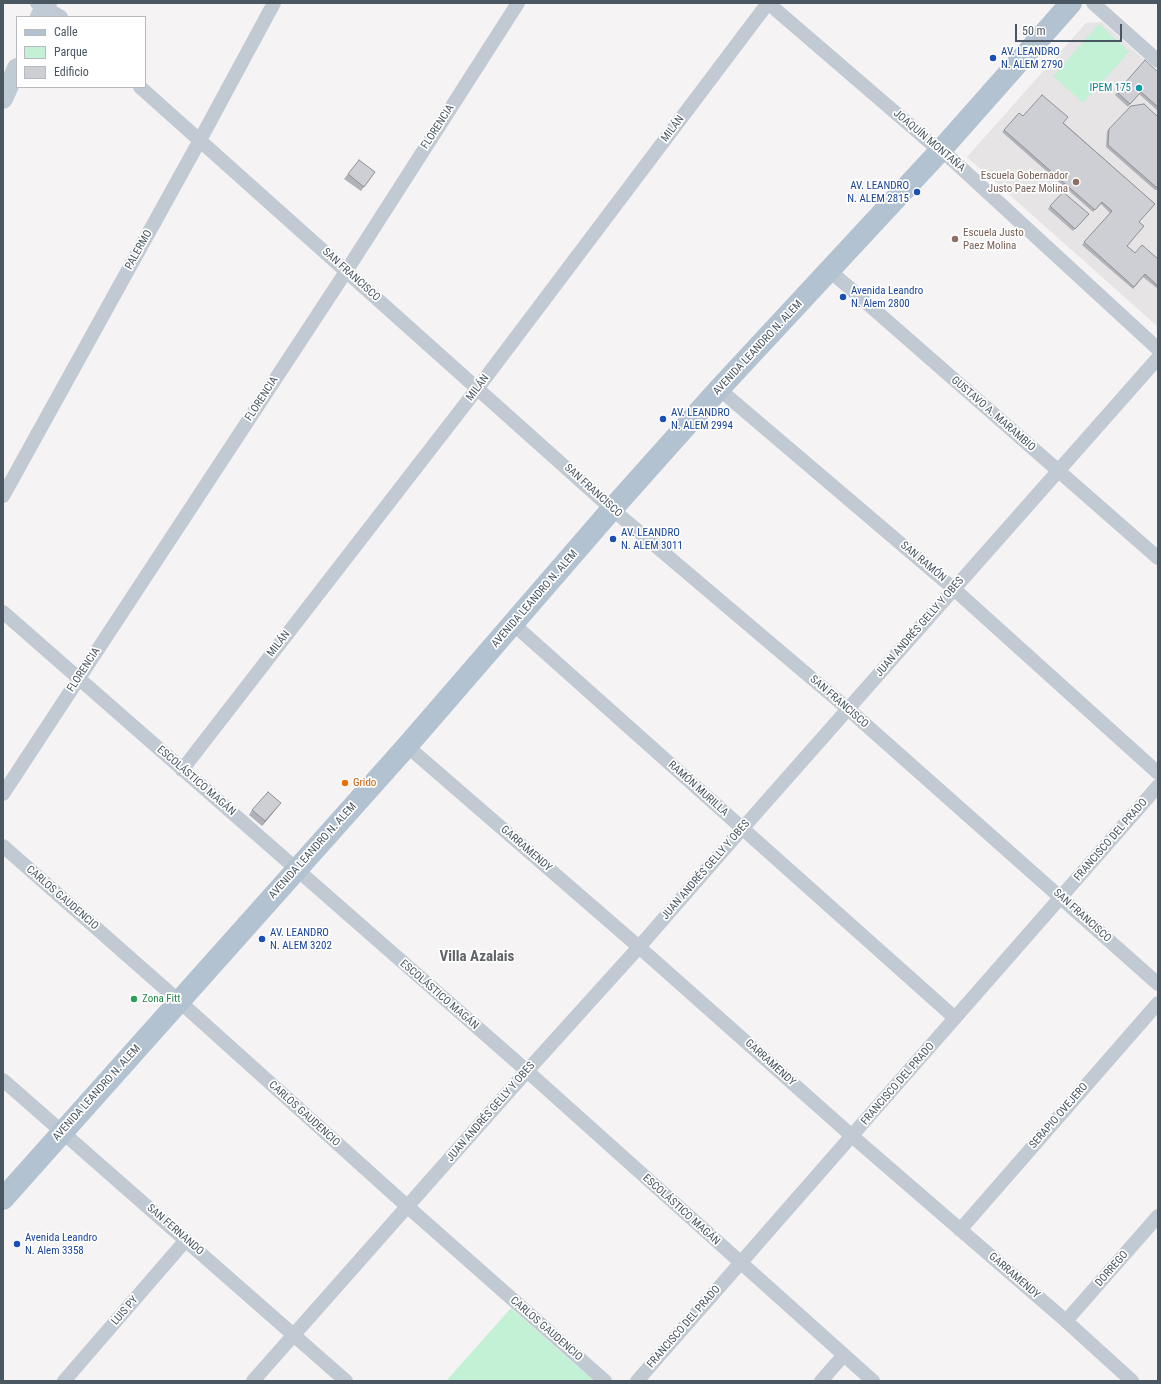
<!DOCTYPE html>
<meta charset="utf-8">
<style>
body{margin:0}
#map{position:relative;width:1161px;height:1384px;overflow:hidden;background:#f5f3f3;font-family:"Roboto Condensed",sans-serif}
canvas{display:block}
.frame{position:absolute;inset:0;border:4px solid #4a5661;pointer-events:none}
.legend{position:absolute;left:16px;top:16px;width:130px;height:72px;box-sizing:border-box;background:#fff;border:1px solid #b7bbc0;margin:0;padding:5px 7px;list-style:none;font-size:12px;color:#4a5661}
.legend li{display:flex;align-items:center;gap:8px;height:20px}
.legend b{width:20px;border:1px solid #b7bbc0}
.scale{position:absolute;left:1015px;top:24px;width:107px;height:18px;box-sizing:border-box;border:2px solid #4a5661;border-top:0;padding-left:5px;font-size:12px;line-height:14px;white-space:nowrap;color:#4a5661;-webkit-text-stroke:3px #fff;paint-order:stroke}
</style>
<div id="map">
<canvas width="1161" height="1384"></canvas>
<div class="frame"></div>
<ul class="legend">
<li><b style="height:5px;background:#b3c2d1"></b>Calle</li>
<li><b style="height:11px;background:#c3f1d5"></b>Parque</li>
<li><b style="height:11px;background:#cdcfd5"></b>Edificio</li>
</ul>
<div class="scale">50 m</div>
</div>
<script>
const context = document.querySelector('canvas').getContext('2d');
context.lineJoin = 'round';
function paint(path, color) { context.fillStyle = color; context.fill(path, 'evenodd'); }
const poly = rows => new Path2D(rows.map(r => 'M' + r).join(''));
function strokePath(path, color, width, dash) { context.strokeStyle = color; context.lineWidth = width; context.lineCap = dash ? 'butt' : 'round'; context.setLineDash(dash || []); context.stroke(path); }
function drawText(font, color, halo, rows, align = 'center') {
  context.font = font + ' "Roboto Condensed",sans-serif'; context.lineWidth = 3.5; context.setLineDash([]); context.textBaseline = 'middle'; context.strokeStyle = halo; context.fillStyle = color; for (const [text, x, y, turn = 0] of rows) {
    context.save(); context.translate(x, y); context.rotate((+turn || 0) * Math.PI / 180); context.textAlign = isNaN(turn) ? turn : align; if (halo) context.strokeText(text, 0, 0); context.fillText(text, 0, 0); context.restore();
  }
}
paint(poly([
 [1102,22,1158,72,1157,326,967,157,1086,23]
]), '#e6e4e5');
paint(poly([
 [1099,24,1129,52,1083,103,1053,76],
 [511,1308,594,1381,446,1381]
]), '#c3f1d5');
strokePath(poly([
 [37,3,61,17],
 [768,3,940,151,946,154,1158,349],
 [1093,3,1158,61],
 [140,87,612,509,848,709,1158,984],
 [829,270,1158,558],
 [719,389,954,589,1158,773],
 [3,496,200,140,274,3],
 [3,612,527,1071,873,1381],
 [511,625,520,630,955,1018],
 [407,746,639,947,852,1136,1066,1321,1132,1381],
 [182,770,477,389,768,3],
 [3,794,347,270,518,3],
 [3,846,179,1001,408,1207,605,1381],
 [3,1080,346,1381],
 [960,1230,1158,1003],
 [1066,1321,1158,1216],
 [64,1381,186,1240],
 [253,1381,527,1071,639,947,742,829,1158,358],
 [637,1381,1158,786],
 [821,1381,843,1356]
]), '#c1cad2', 14);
strokePath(poly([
 [40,17,47,3],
 [3,99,17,68]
]), '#c1cbd6', 20);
strokePath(poly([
 [3,1199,407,746,612,509,719,389,940,151,1071,3]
]), '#b3c2d1', 22);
paint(poly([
 [1158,72,1158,111,1139,94,1128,107,1115,95,1117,92],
 [1023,116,1064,123,1155,204,1139,222,1144,226,1127,246,1135,253,1158,259,1158,289,1143,277,1133,289,1082,245,1110,213,1101,204,1093,212,1002,132,1004,130],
 [1158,117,1158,190,1155,190,1106,147,1107,131,1109,129],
 [375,172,361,191,344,179,348,174],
 [1050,206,1087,216,1073,231,1048,209],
 [277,808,262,826,249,815,252,810]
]), '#b0b2b7');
paint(poly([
 [281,803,277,808,262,826,265,821]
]), '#909195');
const building = poly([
 [1145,60,1158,72,1158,107,1141,92,1130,104,1117,92,1145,60],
 [1042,95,1068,117,1063,123,1155,204,1139,222,1144,226,1127,246,1135,253,1142,245,1158,259,1158,286,1145,274,1134,287,1084,242,1112,211,1102,202,1095,210,1004,130,1019,113,1023,116,1042,95],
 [1144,104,1158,117,1158,187,1156,187,1108,145,1109,129,1131,106,1144,104],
 [359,160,375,172,364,187,348,174,359,160],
 [1063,192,1089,214,1075,229,1050,206,1063,192],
 [268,792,281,803,265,821,252,810,268,792]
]);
paint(building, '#cdcfd5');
strokePath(building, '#909195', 1);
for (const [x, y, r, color] of [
 [993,58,4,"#1a4fb4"],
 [1139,88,4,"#0f9aa8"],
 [1076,182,4,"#8d6e63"],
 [917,192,4,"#1a4fb4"],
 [955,239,4,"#8d6e63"],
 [843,297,4,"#1a4fb4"],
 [663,419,4,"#1a4fb4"],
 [613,539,4,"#1a4fb4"],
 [345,783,4,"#e8710a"],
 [262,939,4,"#1a4fb4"],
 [134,999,4,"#2e9e5b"],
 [17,1244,4,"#1a4fb4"]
]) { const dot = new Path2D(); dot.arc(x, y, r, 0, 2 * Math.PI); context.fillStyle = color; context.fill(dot); strokePath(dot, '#fff', 1.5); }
drawText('11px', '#164399', '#fff', [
 ["AV. LEANDRO",1001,52],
 ["N. ALEM 2790",1001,65],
 ["AV. LEANDRO",909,186,"right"],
 ["N. ALEM 2815",909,199,"right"],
 ["Avenida Leandro",851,291],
 ["N. Alem 2800",851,304],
 ["AV. LEANDRO",671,413],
 ["N. ALEM 2994",671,426],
 ["AV. LEANDRO",621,533],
 ["N. ALEM 3011",621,546],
 ["AV. LEANDRO",270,933],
 ["N. ALEM 3202",270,946],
 ["Avenida Leandro",25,1238],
 ["N. Alem 3358",25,1251]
], 'left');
drawText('11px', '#0d838f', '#fff', [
 ["IPEM 175",1131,88]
], 'right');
drawText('11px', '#4a5661', '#fff', [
 ["FLORENCIA",438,127,-57],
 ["MILÁN",673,129,-53],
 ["JOAQUÍN MONTAÑA",929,141,40],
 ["PALERMO",139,250,-61],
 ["SAN FRANCISCO",351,275,42],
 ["AVENIDA LEANDRO N. ALEM",758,348,-47],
 ["MILÁN",478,388,-53],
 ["FLORENCIA",262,399,-57],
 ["GUSTAVO A. MARAMBIO",993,414,41],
 ["SAN FRANCISCO",593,491,42],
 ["SAN RAMÓN",923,562,40],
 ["AVENIDA LEANDRO N. ALEM",535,599,-49],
 ["JUAN ANDRÉS GELLY Y OBES",920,627,-49],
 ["MILÁN",279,644,-52],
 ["FLORENCIA",84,670,-57],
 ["SAN FRANCISCO",839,702,41],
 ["ESCOLÁSTICO MAGÁN",196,781,41],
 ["RAMÓN MURILLA",698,789,42],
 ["FRANCISCO DEL PRADO",1111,840,-49],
 ["GARRAMENDY",526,849,41],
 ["AVENIDA LEANDRO N. ALEM",313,851,-48],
 ["JUAN ANDRÉS GELLY Y OBES",706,870,-49],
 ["CARLOS GAUDENCIO",62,898,41],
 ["SAN FRANCISCO",1082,916,42],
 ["ESCOLÁSTICO MAGÁN",439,995,41],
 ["GARRAMENDY",770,1063,42],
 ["FRANCISCO DEL PRADO",898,1084,-49],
 ["AVENIDA LEANDRO N. ALEM",97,1093,-48],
 ["JUAN ANDRÉS GELLY Y OBES",491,1112,-49],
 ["CARLOS GAUDENCIO",304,1114,42],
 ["SERAPIO OVEJERO",1059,1116,-49],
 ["ESCOLÁSTICO MAGÁN",681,1210,42],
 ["SAN FERNANDO",175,1230,41],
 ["DORREGO",1112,1269,-49],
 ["GARRAMENDY",1014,1276,41],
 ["LUIS PY",125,1311,-49],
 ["FRANCISCO DEL PRADO",684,1327,-49],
 ["CARLOS GAUDENCIO",546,1329,41]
]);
drawText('11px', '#785e54', '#fff', [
 ["Escuela Gobernador",1068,176],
 ["Justo Paez Molina",1068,189],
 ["Escuela Justo",963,233,"left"],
 ["Paez Molina",963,246,"left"]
], 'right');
drawText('11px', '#c56008', '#fff', [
 ["Grido",353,783]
], 'left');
drawText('11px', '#27864d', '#fff', [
 ["Zona Fitt",142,999]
], 'left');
drawText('bold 15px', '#5f6368', '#fff', [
 ["Villa Azalais",477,957]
]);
</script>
